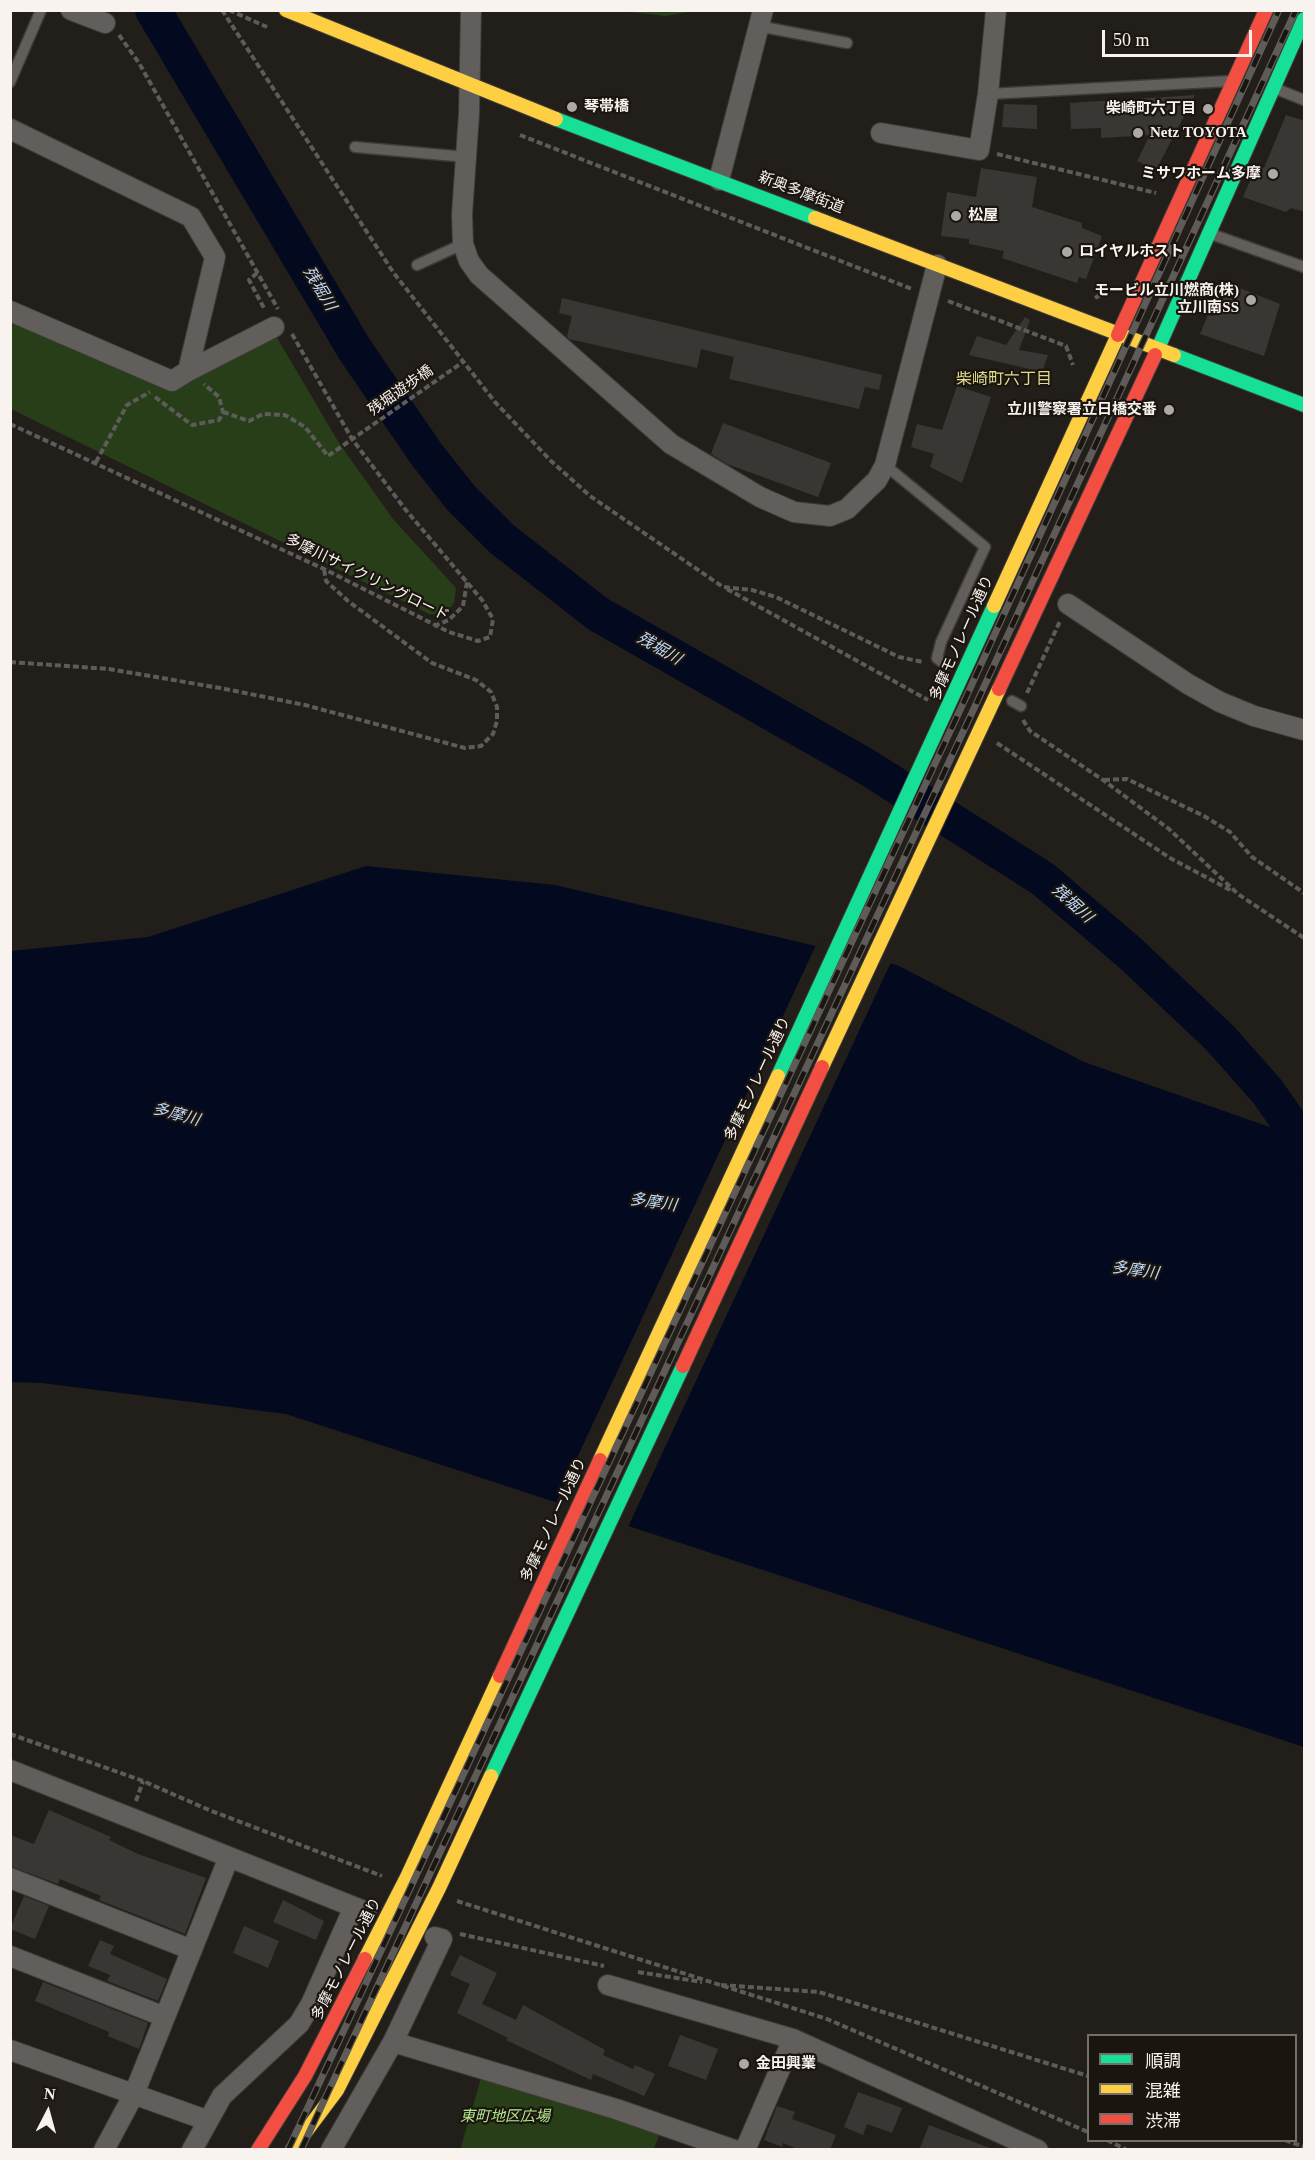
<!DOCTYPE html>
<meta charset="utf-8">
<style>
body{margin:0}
#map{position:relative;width:1315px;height:2160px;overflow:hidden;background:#221f1b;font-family:"Times New Roman","Noto Sans JP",serif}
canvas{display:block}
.frame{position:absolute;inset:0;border:12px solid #f8f3ef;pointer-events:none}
.legend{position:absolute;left:1087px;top:2034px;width:210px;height:108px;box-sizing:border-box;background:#1b150f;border:2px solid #736e69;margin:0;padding:8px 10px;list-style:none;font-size:18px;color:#f8f3ef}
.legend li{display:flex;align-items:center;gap:12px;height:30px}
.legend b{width:30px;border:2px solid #736e69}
.north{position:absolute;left:18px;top:2082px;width:60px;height:60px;-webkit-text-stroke:4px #1b150f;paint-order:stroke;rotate:6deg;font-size:16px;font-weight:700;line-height:24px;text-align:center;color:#f8f3ef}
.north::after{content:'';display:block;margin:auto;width:21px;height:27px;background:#f8f3ef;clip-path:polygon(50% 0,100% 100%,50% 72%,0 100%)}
.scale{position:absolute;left:1102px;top:30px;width:150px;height:27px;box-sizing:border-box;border:3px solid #f8f3ef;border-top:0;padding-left:8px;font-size:18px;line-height:21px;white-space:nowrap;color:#f8f3ef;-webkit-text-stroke:4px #1b150f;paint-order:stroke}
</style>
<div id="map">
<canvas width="1315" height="2160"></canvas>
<div class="frame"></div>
<ul class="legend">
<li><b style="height:8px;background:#16e098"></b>順調</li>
<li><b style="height:8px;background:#ffcf43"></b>混雑</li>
<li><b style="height:8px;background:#f24e42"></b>渋滞</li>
</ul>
<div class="north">N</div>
<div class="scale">50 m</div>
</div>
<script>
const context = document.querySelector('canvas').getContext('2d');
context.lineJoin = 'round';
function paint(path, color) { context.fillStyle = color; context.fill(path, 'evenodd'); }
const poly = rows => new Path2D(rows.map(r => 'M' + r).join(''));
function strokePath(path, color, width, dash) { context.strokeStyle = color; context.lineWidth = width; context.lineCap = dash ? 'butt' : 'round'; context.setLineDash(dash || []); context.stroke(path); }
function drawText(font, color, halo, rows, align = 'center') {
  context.font = font + ' "Times New Roman","Noto Sans JP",serif'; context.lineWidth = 4.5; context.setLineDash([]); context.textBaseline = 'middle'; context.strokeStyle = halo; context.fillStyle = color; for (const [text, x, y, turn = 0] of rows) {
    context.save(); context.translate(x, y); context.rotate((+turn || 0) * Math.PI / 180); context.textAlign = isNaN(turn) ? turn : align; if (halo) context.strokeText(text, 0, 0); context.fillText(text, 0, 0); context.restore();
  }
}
paint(poly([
 [620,11,693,10,693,11,666,16],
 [10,318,172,387,276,336,339,443,393,519,456,588,454,603,444,615,429,614,11,409],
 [482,2075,660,2132,654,2149,460,2150]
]), '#283e18');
paint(poly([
 [366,866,555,885,897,965,1084,1062,1304,1139,1304,1747,286,1414,42,1383,11,1382,11,951,148,937]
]), '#03091e');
paint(poly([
 [817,943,892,960,627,1529,555,1505]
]), '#221f1b');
strokePath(poly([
 [153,10,355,350,427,455,461,498,502,539,598,614,867,767,1043,879,1130,953,1220,1038,1267,1091,1295,1131,1304,1152]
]), '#03091e', 36);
paint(poly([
 [1195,95,1156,170,1137,161,1150,135,1101,138,1101,128,1071,129,1070,103],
 [1004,104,1037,105,1037,129,1002,127],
 [1286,115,1305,121,1305,212,1291,208,1286,212,1243,197,1257,165,1264,168],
 [981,168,1037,177,1032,207,1082,223,1082,228,1102,236,1086,279,1079,277,1077,283,1002,258,1004,251,969,244,969,239,941,236,947,192,976,197],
 [1227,283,1280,304,1264,356,1200,334,1208,315,1214,316],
 [562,298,882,375,879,390,865,387,859,409,729,379,734,357,701,349,697,368,569,339,567,336,572,316,559,313],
 [1025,317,1030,320,1019,350,1048,355,1042,372,969,355,977,336,1006,345],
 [957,386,991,397,962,483,930,467,934,454,911,447,917,424,942,430],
 [723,423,831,463,818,497,727,464,711,454],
 [49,1810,111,1837,109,1840,138,1854,206,1878,185,1934,99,1900,101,1896,60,1879,58,1884,10,1866,10,1835,34,1844],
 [24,1896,49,1906,35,1939,10,1929],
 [283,1900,324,1921,316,1940,273,1922],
 [244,1926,279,1941,268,1968,233,1953],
 [100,1940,114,1946,110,1954,167,1979,158,2001,107,1981,110,1975,88,1966],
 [460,1955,497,1973,482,2004,516,2020,523,2005,605,2050,603,2055,633,2069,635,2065,655,2074,644,2096,593,2074,591,2080,506,2040,508,2038,457,2013,470,1984,450,1975],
 [43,1982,148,2023,139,2049,108,2036,109,2032,35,2001],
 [680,2035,718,2049,706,2080,668,2066],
 [858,2092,902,2108,892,2133,867,2124,863,2135,844,2127],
 [777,2106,795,2112,792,2119,836,2135,830,2150,800,2150,783,2143,782,2147,764,2140],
 [929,2125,990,2148,989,2150,919,2150]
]), '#393734');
const lane = poly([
 [758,26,847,43],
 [10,82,41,10],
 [1274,88,1304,100],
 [988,94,1231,81],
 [355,147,466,157],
 [1211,234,1304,267],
 [417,265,463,244],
 [885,465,985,547,941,642,937,658,946,665],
 [1012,701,1021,706]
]);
const street = poly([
 [71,10,105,23],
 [471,10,469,114,462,214,463,244,469,261,479,275,671,444,760,497,794,512,830,516,847,509,877,480,885,465,937,265],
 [10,129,191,217,215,257,188,371,274,327],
 [881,133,979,150,988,94,996,10],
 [719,180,763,10],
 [10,311,172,381,188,371],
 [1068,604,1188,684,1220,702,1254,716,1304,730],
 [10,1770,229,1857,134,2094,104,2150],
 [229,1857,354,1907],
 [10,1878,192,1950],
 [10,1956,165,2017],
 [608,1985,793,2039,1038,2150],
 [393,2042,616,2109,734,2150],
 [10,2050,206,2120],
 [192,2150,222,2096,299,2024,311,2004,354,1907,366,1912],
 [331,2150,393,2042,442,1939,435,1937],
 [745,2150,793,2039]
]);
const fast = poly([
 [556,119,815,218],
 [1155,355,1304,19],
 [1174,355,1304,405],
 [778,1076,994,606],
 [491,1776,683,1366]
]);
const slow = poly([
 [286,10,556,119],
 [815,218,1174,355],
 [994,606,1118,335],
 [822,1067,999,689],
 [600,1460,778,1076],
 [365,1959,407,1877,500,1676],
 [292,2150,337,2090,439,1888,491,1776]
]);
const jam = poly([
 [1118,335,1266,10],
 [999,689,1155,355],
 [683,1366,822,1067],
 [500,1676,600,1460],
 [258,2150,305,2076,365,1959]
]);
strokePath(lane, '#3e3b38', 13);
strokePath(street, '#3e3b38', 22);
strokePath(fast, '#3e3b38', 16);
strokePath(slow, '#3e3b38', 16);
strokePath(jam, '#3e3b38', 16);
strokePath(poly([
 [222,10,393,272,495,402,551,461,590,496,723,587,752,590,776,597,899,657,923,662],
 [229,10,267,27],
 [119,35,139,63,278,309],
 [520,135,912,289],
 [997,154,1156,193],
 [257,273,249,280,265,310],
 [1095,298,1112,288],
 [948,301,1066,346,1073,365],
 [155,397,192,425,219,420,223,412,219,397,204,384],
 [223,412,249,421,263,414,285,415,305,427,328,456,463,362],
 [10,424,324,569,449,632,478,641,490,637,493,619,482,600,405,509,352,439,292,334],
 [96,462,127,405,150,392],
 [727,589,928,700],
 [434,626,449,620,463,606,467,582],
 [10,662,109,669,220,688,305,705,465,748,481,746,493,734,497,721,497,707,491,692,476,680,432,663,348,601,326,581,324,569],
 [1027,693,1060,621],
 [1023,720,1030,731,1103,780,1169,829,1238,894,1304,938],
 [997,743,1170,858,1232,891],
 [1104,780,1127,779,1204,816,1230,832,1252,857,1304,893],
 [10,1734,143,1781,209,1810,382,1876],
 [136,1801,143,1781],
 [457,1901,827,2019,1088,2132],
 [460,1934,604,1966],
 [638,1972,702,1982],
 [721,1985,819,1992,1088,2076],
 [1107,2140,1127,2150],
 [1285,2140,1304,2147]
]), '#5e5c5a', 4, [6, 3]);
strokePath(lane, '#615e5b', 10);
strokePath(street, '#615e5b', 20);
strokePath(fast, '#16e098', 14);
strokePath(slow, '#ffcf43', 14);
strokePath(jam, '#f24e42', 14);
const rail = poly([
 [288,2150,967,695,1279,10],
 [301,2150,977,702,1296,10]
]);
strokePath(rail, '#5e5b58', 7);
strokePath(rail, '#1b150f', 4.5, [14]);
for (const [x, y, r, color] of [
 [572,107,6,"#ada9a5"],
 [1208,109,6,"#ada9a5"],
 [1138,133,6,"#ada9a5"],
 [1273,174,6,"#ada9a5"],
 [956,216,6,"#ada9a5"],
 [1067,252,6,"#ada9a5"],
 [1251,300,6,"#ada9a5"],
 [1169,410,6,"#ada9a5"],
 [744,2064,6,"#ada9a5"]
]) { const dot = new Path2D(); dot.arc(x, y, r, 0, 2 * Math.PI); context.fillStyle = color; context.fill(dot); strokePath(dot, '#1b150f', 2); }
drawText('bold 15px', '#f8f3ef', '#1b150f', [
 ["琴帯橋",584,107],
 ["柴崎町六丁目",1196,109,"right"],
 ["Netz TOYOTA",1150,133],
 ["ミサワホーム多摩",1261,174,"right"],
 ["松屋",968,216],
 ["ロイヤルホスト",1079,252],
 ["モービル立川燃商(株)",1239,291,"right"],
 ["立川南SS",1239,308,"right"],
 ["立川警察署立日橋交番",1157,410,"right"],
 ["金田興業",756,2064]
], 'left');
drawText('15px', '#f8f3ef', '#1b150f', [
 ["新奥多摩街道",801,193,21],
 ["残堀遊歩橋",401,391,-35],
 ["多摩川サイクリングロード",367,578,26],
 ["多摩モノレール通り",962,638,-66],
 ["多摩モノレール通り",758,1079,-65],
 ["多摩モノレール通り",554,1520,-65],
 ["多摩モノレール通り",347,1959,-63]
]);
drawText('italic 15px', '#b1e790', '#1b150f', [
 ["東町地区広場",505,2117]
]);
drawText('italic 16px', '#c0daf9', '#1b150f', [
 ["残堀川",319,289,59],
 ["残堀川",659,649,30],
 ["残堀川",1072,904,42],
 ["多摩川",176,1115,15],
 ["多摩川",653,1203,8],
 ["多摩川",1135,1271,8]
]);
drawText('16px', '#dfdb8c', '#1b150f', [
 ["柴崎町六丁目",1004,380]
]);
</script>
